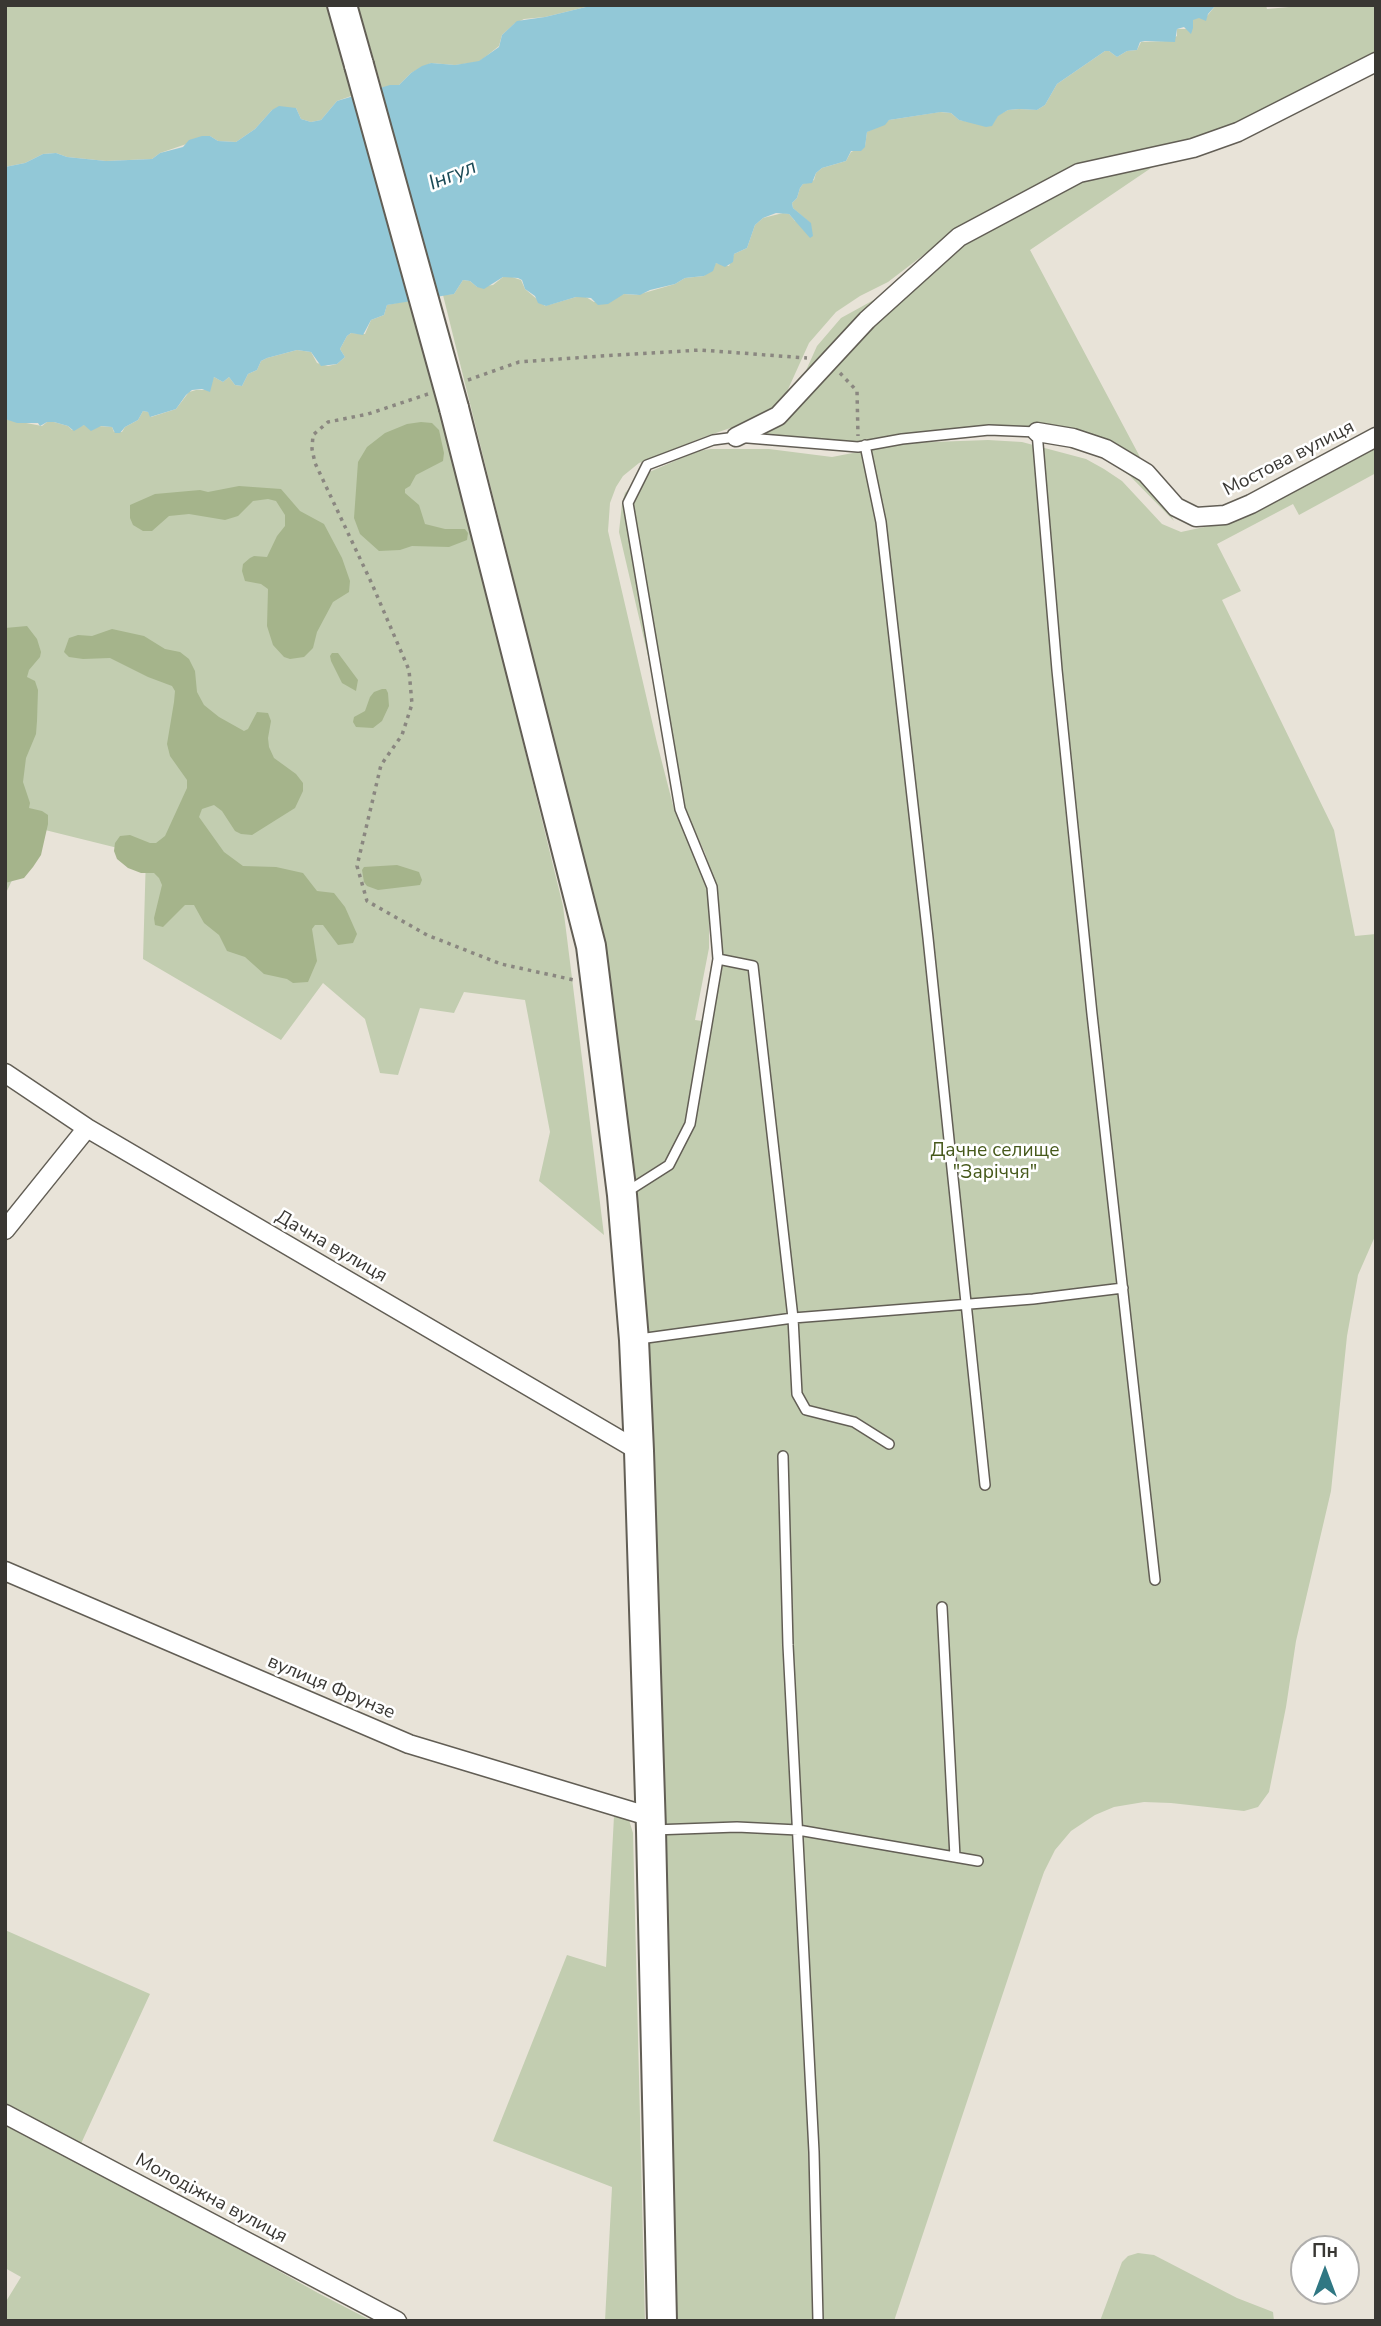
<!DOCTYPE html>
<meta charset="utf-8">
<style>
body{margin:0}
#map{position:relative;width:1381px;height:2326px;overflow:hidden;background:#e8e3d8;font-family:"Nunito Sans",sans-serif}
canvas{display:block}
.frame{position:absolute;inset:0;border:7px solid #393733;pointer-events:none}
.north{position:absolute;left:1290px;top:2235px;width:70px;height:70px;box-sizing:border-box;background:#fff;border:2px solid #b0afad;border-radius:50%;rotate:0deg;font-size:19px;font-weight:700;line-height:28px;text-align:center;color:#393733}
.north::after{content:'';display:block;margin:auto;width:24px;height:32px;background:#307783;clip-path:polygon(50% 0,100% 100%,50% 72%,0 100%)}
</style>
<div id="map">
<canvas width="1381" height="2326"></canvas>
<div class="frame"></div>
<div class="north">Пн</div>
</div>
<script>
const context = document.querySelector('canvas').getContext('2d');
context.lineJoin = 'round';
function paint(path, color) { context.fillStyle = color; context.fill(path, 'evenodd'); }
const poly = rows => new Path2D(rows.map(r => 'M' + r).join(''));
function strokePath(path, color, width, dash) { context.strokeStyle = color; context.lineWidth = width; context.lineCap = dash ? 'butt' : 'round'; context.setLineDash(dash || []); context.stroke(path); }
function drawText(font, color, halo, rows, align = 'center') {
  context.font = font + ' "Nunito Sans",sans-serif'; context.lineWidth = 5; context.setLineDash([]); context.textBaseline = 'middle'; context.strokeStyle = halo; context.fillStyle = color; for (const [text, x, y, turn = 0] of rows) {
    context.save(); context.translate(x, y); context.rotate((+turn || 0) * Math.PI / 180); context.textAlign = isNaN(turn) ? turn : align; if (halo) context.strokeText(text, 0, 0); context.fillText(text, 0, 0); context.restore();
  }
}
paint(poly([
 [5,5,329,5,354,95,337,101,321,120,311,122,301,119,296,108,272,110,255,129,236,142,218,141,210,136,160,153,152,159,106,161,67,157,56,153,43,154,25,163,5,167],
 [358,5,594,5,545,17,524,19,514,24,502,35,499,46,479,62,455,65,431,63,411,73,399,85,382,88],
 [1216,5,1266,5,1267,9,1289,7,1289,5,1376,5,1376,56,1236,128,1094,167,947,237,888,282,860,296,836,312,809,343,785,396,778,404,748,422,704,437,639,463,623,476,616,487,610,503,608,531,657,743,674,809,704,878,709,896,709,948,695,1020,709,1022,720,949,718,893,705,853,683,806,619,532,622,503,625,493,640,476,698,451,711,449,769,449,832,457,905,443,988,440,1022,442,1086,459,1104,469,1122,481,1162,524,1181,532,1209,526,1252,508,1376,438,1376,473,1299,515,1293,504,1217,544,1241,591,1222,600,1334,830,1355,936,1376,934,1376,1234,1358,1275,1347,1336,1331,1491,1296,1641,1286,1707,1269,1792,1258,1807,1244,1811,1171,1803,1144,1802,1114,1807,1095,1815,1071,1831,1055,1850,1044,1872,1029,1915,894,2321,671,2321,647,1432,563,778,443,295,454,294,463,280,470,281,477,287,493,285,503,277,512,277,521,280,525,289,545,306,576,297,586,297,594,302,624,294,637,295,675,284,685,278,704,276,716,263,729,266,734,254,747,248,755,225,763,218,783,213,789,214,795,221,810,223,793,208,792,203,797,198,800,188,803,184,814,180,816,173,822,168,846,161,851,152,865,146,867,132,889,120,940,112,951,113,959,120,991,126,998,115,1008,110,1019,109,1037,110,1045,105,1057,84,1105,51,1109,51,1117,57,1127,51,1137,50,1141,42,1168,41,1177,36,1177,29,1186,29,1191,25,1193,19,1207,16],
 [1197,151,1154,166,1030,250,1174,521,1130,476,1109,461,1090,450,1023,433,989,432,832,449,768,442,753,429,771,418,804,375,817,346,841,318,881,296,950,244,1097,174],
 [410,300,493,620,563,906,604,1235,539,1181,550,1132,525,1000,464,992,454,1013,420,1008,398,1075,380,1073,365,1019,323,983,281,1040,143,959,146,855,37,828,5,895,5,419,42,426,47,422,54,422,68,426,72,430,84,425,112,427,114,432,122,432,125,427,138,420,143,411,148,412,151,417,176,409,189,392,196,390,206,390,214,377,223,382,229,377,235,385,242,386,248,374,257,370,261,361,267,358,297,350,311,352,317,363,328,366,337,364,345,357,340,349,347,336,351,333,365,334,371,320,384,315,387,305],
 [614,1816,629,1820,633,1833,645,2321,605,2321,612,2187,493,2141,567,1955,606,1967],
 [5,1930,150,1994,79,2148,5,2110],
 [5,2121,74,2156,318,2293,372,2321,5,2321,5,2303,21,2277,5,2268],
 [1138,2253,1154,2255,1237,2298,1273,2312,1274,2321,1100,2321,1122,2262,1128,2256]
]), '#c2cdb0');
paint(poly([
 [421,422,432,423,439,430,444,453,443,461,416,475,410,486,405,489,405,493,419,505,425,524,445,529,465,529,468,533,467,540,449,547,412,546,400,550,379,551,360,534,354,518,358,462,367,447,385,433,407,424],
 [239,486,281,489,300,511,324,524,342,558,350,581,349,592,333,602,317,632,313,648,304,657,290,659,284,657,273,645,267,626,268,589,261,584,245,581,242,571,243,564,250,558,254,556,267,557,277,536,285,526,285,515,276,501,268,499,253,501,238,516,225,520,189,514,169,516,152,531,143,531,133,525,130,518,130,505,155,494,200,490,208,492],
 [27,626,37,639,41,652,40,657,29,670,27,677,35,681,38,690,37,721,36,734,26,758,23,782,30,803,29,808,42,811,48,815,48,824,41,855,33,867,24,878,5,883,5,628],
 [112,629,144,636,165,649,180,652,189,659,195,671,197,692,204,705,219,717,244,731,248,729,257,712,268,713,271,721,268,738,269,747,274,758,296,774,303,783,303,791,295,808,252,835,241,834,235,831,222,811,214,805,202,809,199,817,224,852,243,866,276,867,303,873,317,891,334,893,345,907,357,934,353,943,338,945,323,925,315,925,312,929,317,961,308,982,293,983,287,979,264,974,245,957,227,951,219,935,204,923,194,905,185,905,163,927,155,925,154,918,162,885,159,878,154,873,141,873,128,868,117,859,114,851,115,843,120,836,130,835,150,843,156,843,165,836,187,788,187,780,170,756,167,744,174,702,175,691,172,686,148,677,110,658,83,659,69,657,64,652,69,638,78,635,92,636],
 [332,653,338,653,358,680,356,691,342,683,331,661,330,656],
 [382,689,386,689,388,693,389,706,382,721,373,728,356,727,353,722,354,717,365,711,370,697,374,692],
 [397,865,419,872,422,880,420,885,378,890,367,886,364,882,362,870,364,867]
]), '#a5b48b');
paint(poly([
 [594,5,1216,5,1208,14,1206,21,1199,18,1193,20,1193,28,1191,34,1184,27,1177,29,1175,42,1145,41,1140,42,1137,50,1127,51,1117,57,1109,51,1105,51,1057,84,1045,105,1037,110,1019,109,1008,110,998,116,992,126,986,127,959,120,951,113,941,112,889,120,885,125,867,132,865,147,861,151,851,151,846,161,822,168,816,173,812,183,803,184,800,188,797,198,792,203,793,208,811,223,813,236,810,238,789,214,776,213,763,218,755,225,747,248,734,254,733,262,725,267,716,263,713,271,704,276,685,278,675,284,650,290,640,295,624,294,608,304,598,305,591,298,576,297,546,306,538,303,535,296,525,289,522,280,518,278,503,277,484,289,477,287,470,281,463,280,454,294,387,305,384,315,371,320,363,335,351,333,347,336,340,349,345,357,337,364,321,366,311,352,297,350,267,358,261,361,257,370,248,374,242,386,235,385,229,377,223,382,214,377,210,392,202,389,192,390,186,395,176,409,150,417,148,412,143,411,138,420,125,427,120,433,115,433,112,427,101,426,91,431,84,425,74,431,68,426,54,422,47,422,40,426,38,423,17,423,5,419,5,167,25,163,43,154,56,153,67,157,106,161,152,159,160,153,183,147,189,140,202,136,210,136,218,141,236,142,255,129,272,110,279,106,296,108,301,119,311,122,321,120,337,101,390,85,399,85,411,73,422,66,431,63,455,65,479,61,499,47,502,35,517,21,545,17]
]), '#92c8d7');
const service = poly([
 [865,445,881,522,928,938,985,1485],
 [718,959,753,966,793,1318,797,1394,806,1410,854,1422,889,1444],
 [625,1193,669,1165,690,1124,718,959,712,887,680,809,628,503,647,465,713,440,736,437,858,447,902,439,989,430,1037,432,1057,670,1092,1014,1155,1580],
 [639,1339,793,1318,1033,1299,1123,1288],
 [783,1456,788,1645,814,2152,818,2321],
 [942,1607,955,1857],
 [653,1830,737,1827,798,1830,978,1861]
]);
const minor = poly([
 [1037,432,1073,438,1106,449,1146,473,1176,507,1196,517,1225,515,1251,504,1376,437],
 [736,437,778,416,867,320,959,237,1079,173,1193,148,1238,132,1376,62],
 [5,1073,87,1128,639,1451],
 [5,1230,87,1128],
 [5,1571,409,1744,651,1817],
 [5,2114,397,2321]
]);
const trunk = poly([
 [342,5,359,65],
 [454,408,591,946,622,1195,634,1340,639,1451,651,1830,662,2321]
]);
strokePath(service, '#625e55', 12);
strokePath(minor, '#625e55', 21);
strokePath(trunk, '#625e55', 32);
strokePath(poly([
 [840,373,857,391,858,436],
 [468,380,519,362,601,356,700,350,807,358],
 [428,394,368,414,328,422,313,435,312,449,315,463,372,584,409,670,412,704,402,735,381,765,357,866,367,901,427,935,501,964,574,980]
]), '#8a8780', 3.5, [3.5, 5]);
strokePath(service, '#fff', 9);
strokePath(minor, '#fff', 18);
strokePath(trunk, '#fff', 28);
const trunkBridge = poly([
 [359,65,454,408]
]);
strokePath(trunkBridge, '#625e55', 32, []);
strokePath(trunkBridge, '#fff', 28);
drawText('19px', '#393733', '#fff', [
 ["Мостова вулиця",1289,459,-27],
 ["Дачна вулиця",331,1247,30],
 ["вулиця Фрунзе",331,1688,23],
 ["Молодіжна вулиця",211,2199,28]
]);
drawText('19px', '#46591b', '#fff', [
 ["Дачне селище",995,1151],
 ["\"Заріччя\"",995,1173]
]);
drawText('italic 21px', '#1c4b57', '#fff', [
 ["Інгул",453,176,-22]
]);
</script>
